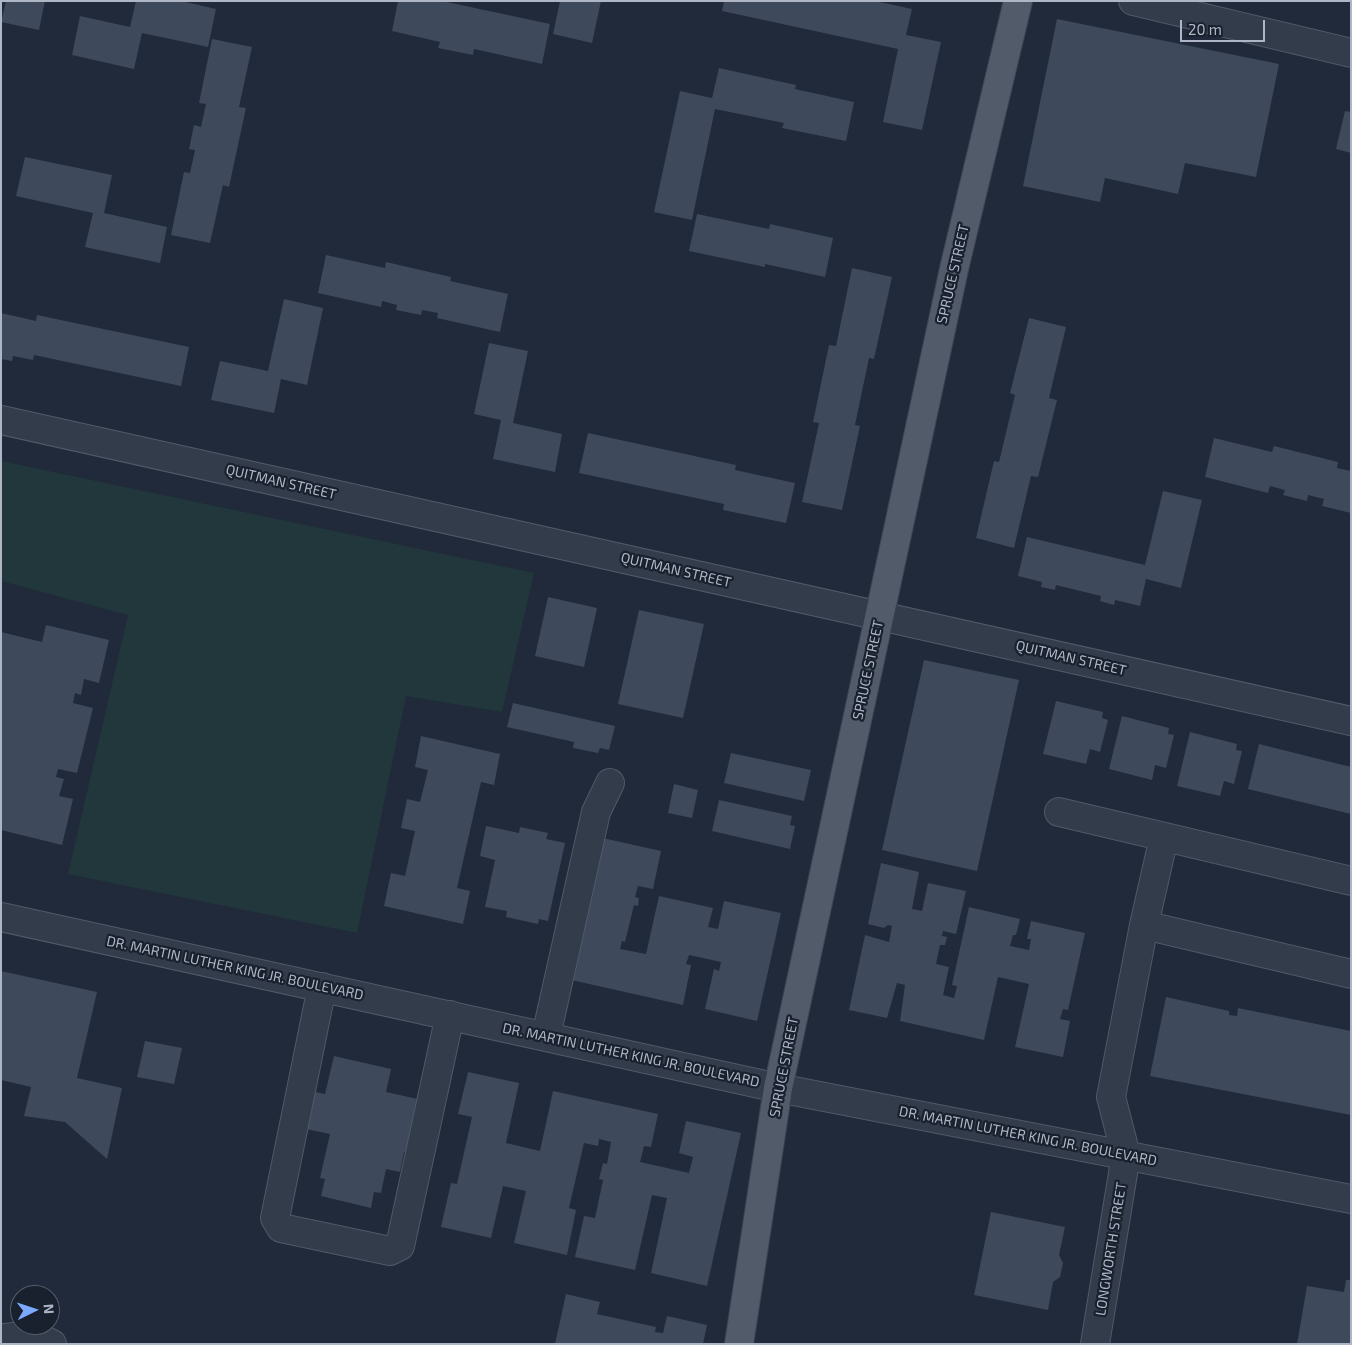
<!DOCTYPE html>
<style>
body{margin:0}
#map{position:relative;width:1352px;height:1345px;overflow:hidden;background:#202a3a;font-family:"Exo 2",sans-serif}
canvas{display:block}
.frame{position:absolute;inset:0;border:2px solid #aeb6c6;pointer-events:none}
.north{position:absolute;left:10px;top:1285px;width:50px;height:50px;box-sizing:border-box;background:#19212e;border:1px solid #555d6b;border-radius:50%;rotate:86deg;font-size:14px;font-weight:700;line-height:20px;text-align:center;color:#aeb6c6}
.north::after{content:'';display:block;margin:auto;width:18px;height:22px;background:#7ba9fe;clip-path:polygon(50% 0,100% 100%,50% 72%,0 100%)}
.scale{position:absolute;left:1180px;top:20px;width:85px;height:22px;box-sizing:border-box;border:2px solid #aeb6c6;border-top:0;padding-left:6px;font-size:15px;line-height:18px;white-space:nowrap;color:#aeb6c6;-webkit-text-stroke:4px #19212e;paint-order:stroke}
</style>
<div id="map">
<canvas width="1352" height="1345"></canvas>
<div class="frame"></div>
<div class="north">N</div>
<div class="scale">20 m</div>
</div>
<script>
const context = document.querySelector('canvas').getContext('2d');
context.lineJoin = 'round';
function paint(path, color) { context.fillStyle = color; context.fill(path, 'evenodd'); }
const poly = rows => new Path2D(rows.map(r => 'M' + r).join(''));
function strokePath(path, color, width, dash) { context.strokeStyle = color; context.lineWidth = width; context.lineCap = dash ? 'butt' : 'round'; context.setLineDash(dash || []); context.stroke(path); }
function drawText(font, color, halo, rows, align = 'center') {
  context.font = font + ' "Exo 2",sans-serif'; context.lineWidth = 4.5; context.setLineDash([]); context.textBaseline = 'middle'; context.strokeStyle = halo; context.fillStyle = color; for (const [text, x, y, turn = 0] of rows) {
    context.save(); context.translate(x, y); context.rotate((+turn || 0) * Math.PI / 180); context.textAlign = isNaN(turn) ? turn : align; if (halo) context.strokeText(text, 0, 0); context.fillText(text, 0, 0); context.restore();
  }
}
paint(poly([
 [1,461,534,573,502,712,406,696,357,933,68,874,128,615,1,581]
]), '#21373b');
paint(poly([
 [6,1,45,1,39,30,1,22],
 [136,1,181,1,216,9,208,47,142,33,134,69,72,55,80,16,130,27],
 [398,1,442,1,550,24,542,64,474,49,473,55,438,48,440,42,392,31],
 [560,1,601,1,592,43,553,34],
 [724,1,875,1,912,9,906,35,941,42,922,130,883,122,898,49,722,11],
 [1057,19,1279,64,1256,177,1185,163,1178,194,1105,178,1100,202,1023,186],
 [212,39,252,47,239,107,246,108,229,187,223,185,210,243,171,235,184,172,190,173,195,150,189,149,194,125,201,127,206,104,199,103],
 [719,68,796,85,795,89,854,102,846,141,782,128,784,123,715,109,692,220,654,212,680,91,712,98],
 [1345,111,1351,112,1351,153,1336,149],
 [25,157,112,175,104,213,167,227,160,263,85,247,93,213,16,196],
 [697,214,769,229,770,224,833,238,825,277,765,264,765,267,689,251],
 [326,255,385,268,386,262,451,277,450,281,508,294,500,332,437,318,438,313,422,310,421,315,396,310,397,305,382,301,381,307,318,293],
 [852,268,892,277,874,359,869,358,855,425,860,426,842,510,802,502,819,423,813,422,829,345,836,346],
 [284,299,323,308,307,385,281,379,274,413,211,400,220,361,268,371],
 [1,313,36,321,37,315,189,347,181,386,34,355,33,360,13,356,12,361,1,359],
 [1029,318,1066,327,1049,398,1057,400,1038,477,1031,476,1014,548,976,538,994,461,999,462,1015,395,1010,393],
 [489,343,528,351,513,423,562,434,555,472,493,459,501,420,474,414],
 [588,433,736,465,735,470,795,483,786,523,723,510,724,504,579,473],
 [1214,438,1272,452,1274,446,1338,462,1337,468,1351,471,1351,513,1322,506,1324,499,1308,495,1307,501,1283,495,1285,490,1270,486,1268,493,1205,477],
 [1163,491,1202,500,1181,588,1146,579,1140,606,1115,600,1114,605,1100,601,1101,596,1056,585,1055,590,1041,587,1042,582,1018,576,1027,537,1145,565],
 [548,597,597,608,584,667,535,656],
 [639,610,704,624,683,718,618,704],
 [46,625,109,640,99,683,84,679,81,695,75,693,73,703,93,708,77,773,58,769,56,777,64,779,59,796,73,799,62,845,1,830,1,632,42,642],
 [924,660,1019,680,977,871,882,850],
 [1056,701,1103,712,1102,718,1108,720,1100,752,1090,749,1086,764,1043,754],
 [513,703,615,726,609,750,600,748,598,753,573,748,574,742,507,727],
 [1122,716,1169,728,1168,734,1174,735,1166,768,1155,765,1152,780,1109,769],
 [1190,732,1237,744,1236,750,1242,751,1234,784,1224,781,1220,796,1177,786],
 [421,736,500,754,494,785,481,782,457,888,470,891,463,924,384,906,391,873,405,876,415,831,401,828,407,799,420,802,428,770,415,767],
 [1259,744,1351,767,1351,814,1248,789],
 [731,753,811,770,804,801,724,783],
 [674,784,698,790,692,818,668,813],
 [719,800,792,816,790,825,795,826,790,849,712,831],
 [486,826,519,833,520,827,548,833,546,839,565,843,548,921,539,919,538,924,506,917,507,911,485,907,495,860,480,856],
 [598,837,661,851,653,889,638,886,635,897,639,898,638,906,634,905,625,942,622,941,620,949,646,954,659,896,713,908,708,927,718,929,724,901,781,913,757,1021,705,1009,714,969,719,971,721,962,689,955,686,964,691,965,683,1005,567,979],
 [881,863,919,872,912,909,922,911,928,883,966,891,956,934,943,931,942,936,947,937,945,945,940,945,936,964,949,967,943,995,954,998,957,986,952,985,969,907,1020,919,1016,935,1013,935,1010,946,1029,950,1031,939,1027,939,1031,921,1085,933,1068,1010,1063,1009,1060,1019,1070,1021,1063,1057,1015,1047,1029,984,998,977,984,1040,900,1021,905,985,897,983,887,1018,849,1010,865,935,889,942,892,926,888,925,884,928,868,924],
 [1,971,97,992,77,1078,122,1088,107,1159,65,1122,24,1116,31,1087,1,1080],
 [1166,997,1229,1011,1229,1015,1237,1016,1238,1008,1351,1031,1351,1115,1150,1076],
 [145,1041,182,1048,174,1084,137,1077],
 [334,1056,391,1069,386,1092,422,1100,410,1154,404,1152,400,1172,386,1169,381,1193,374,1192,371,1208,321,1196,325,1179,320,1178,330,1134,301,1128,310,1091,325,1094],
 [468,1072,519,1083,506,1143,540,1151,553,1091,658,1114,651,1147,644,1146,640,1162,689,1173,693,1157,679,1153,686,1121,741,1133,707,1286,651,1273,667,1198,652,1195,635,1270,575,1257,584,1216,595,1218,603,1180,599,1179,603,1163,607,1164,611,1142,599,1139,598,1146,584,1143,569,1208,576,1210,567,1255,514,1243,526,1191,503,1186,491,1238,441,1227,451,1183,457,1184,472,1117,458,1114],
 [991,1212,1065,1227,1059,1255,1063,1263,1060,1277,1053,1282,1048,1310,974,1295],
 [1346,1280,1351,1280,1351,1344,1297,1344,1307,1286,1344,1292],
 [566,1294,600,1302,597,1314,656,1327,655,1332,663,1333,667,1316,707,1325,703,1344,555,1344]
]), '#3e495c');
const minor = poly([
 [1133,1,1351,53],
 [1,420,1351,721],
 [1059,812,1351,881],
 [1,917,778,1088,1351,1199],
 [1144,925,1164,837],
 [322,987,275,1218,281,1228,390,1251,400,1246,450,1015],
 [546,1036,596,812,610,783],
 [1,1341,5,1338,23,1336,38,1337,52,1344],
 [1095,1344,1126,1155,1111,1097,1144,925,1351,974]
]);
const major = poly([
 [739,1344,778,1088,954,269,1018,1]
]);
strokePath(minor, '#515968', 30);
strokePath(major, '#3d4553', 30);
strokePath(minor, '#333c4a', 28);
strokePath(major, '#515b6a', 28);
drawText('14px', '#aeb6c6', '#19212e', [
 ["SPRUCE STREET",953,274,-77],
 ["QUITMAN STREET",281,482,13],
 ["QUITMAN STREET",676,570,13],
 ["QUITMAN STREET",1071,658,13],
 ["SPRUCE STREET",868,670,-78],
 ["DR. MARTIN LUTHER KING JR. BOULEVARD",235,968,12],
 ["DR. MARTIN LUTHER KING JR. BOULEVARD",631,1055,12],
 ["SPRUCE STREET",784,1067,-79],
 ["DR. MARTIN LUTHER KING JR. BOULEVARD",1028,1136,11],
 ["LONGWORTH STREET",1111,1249,-81]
]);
</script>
